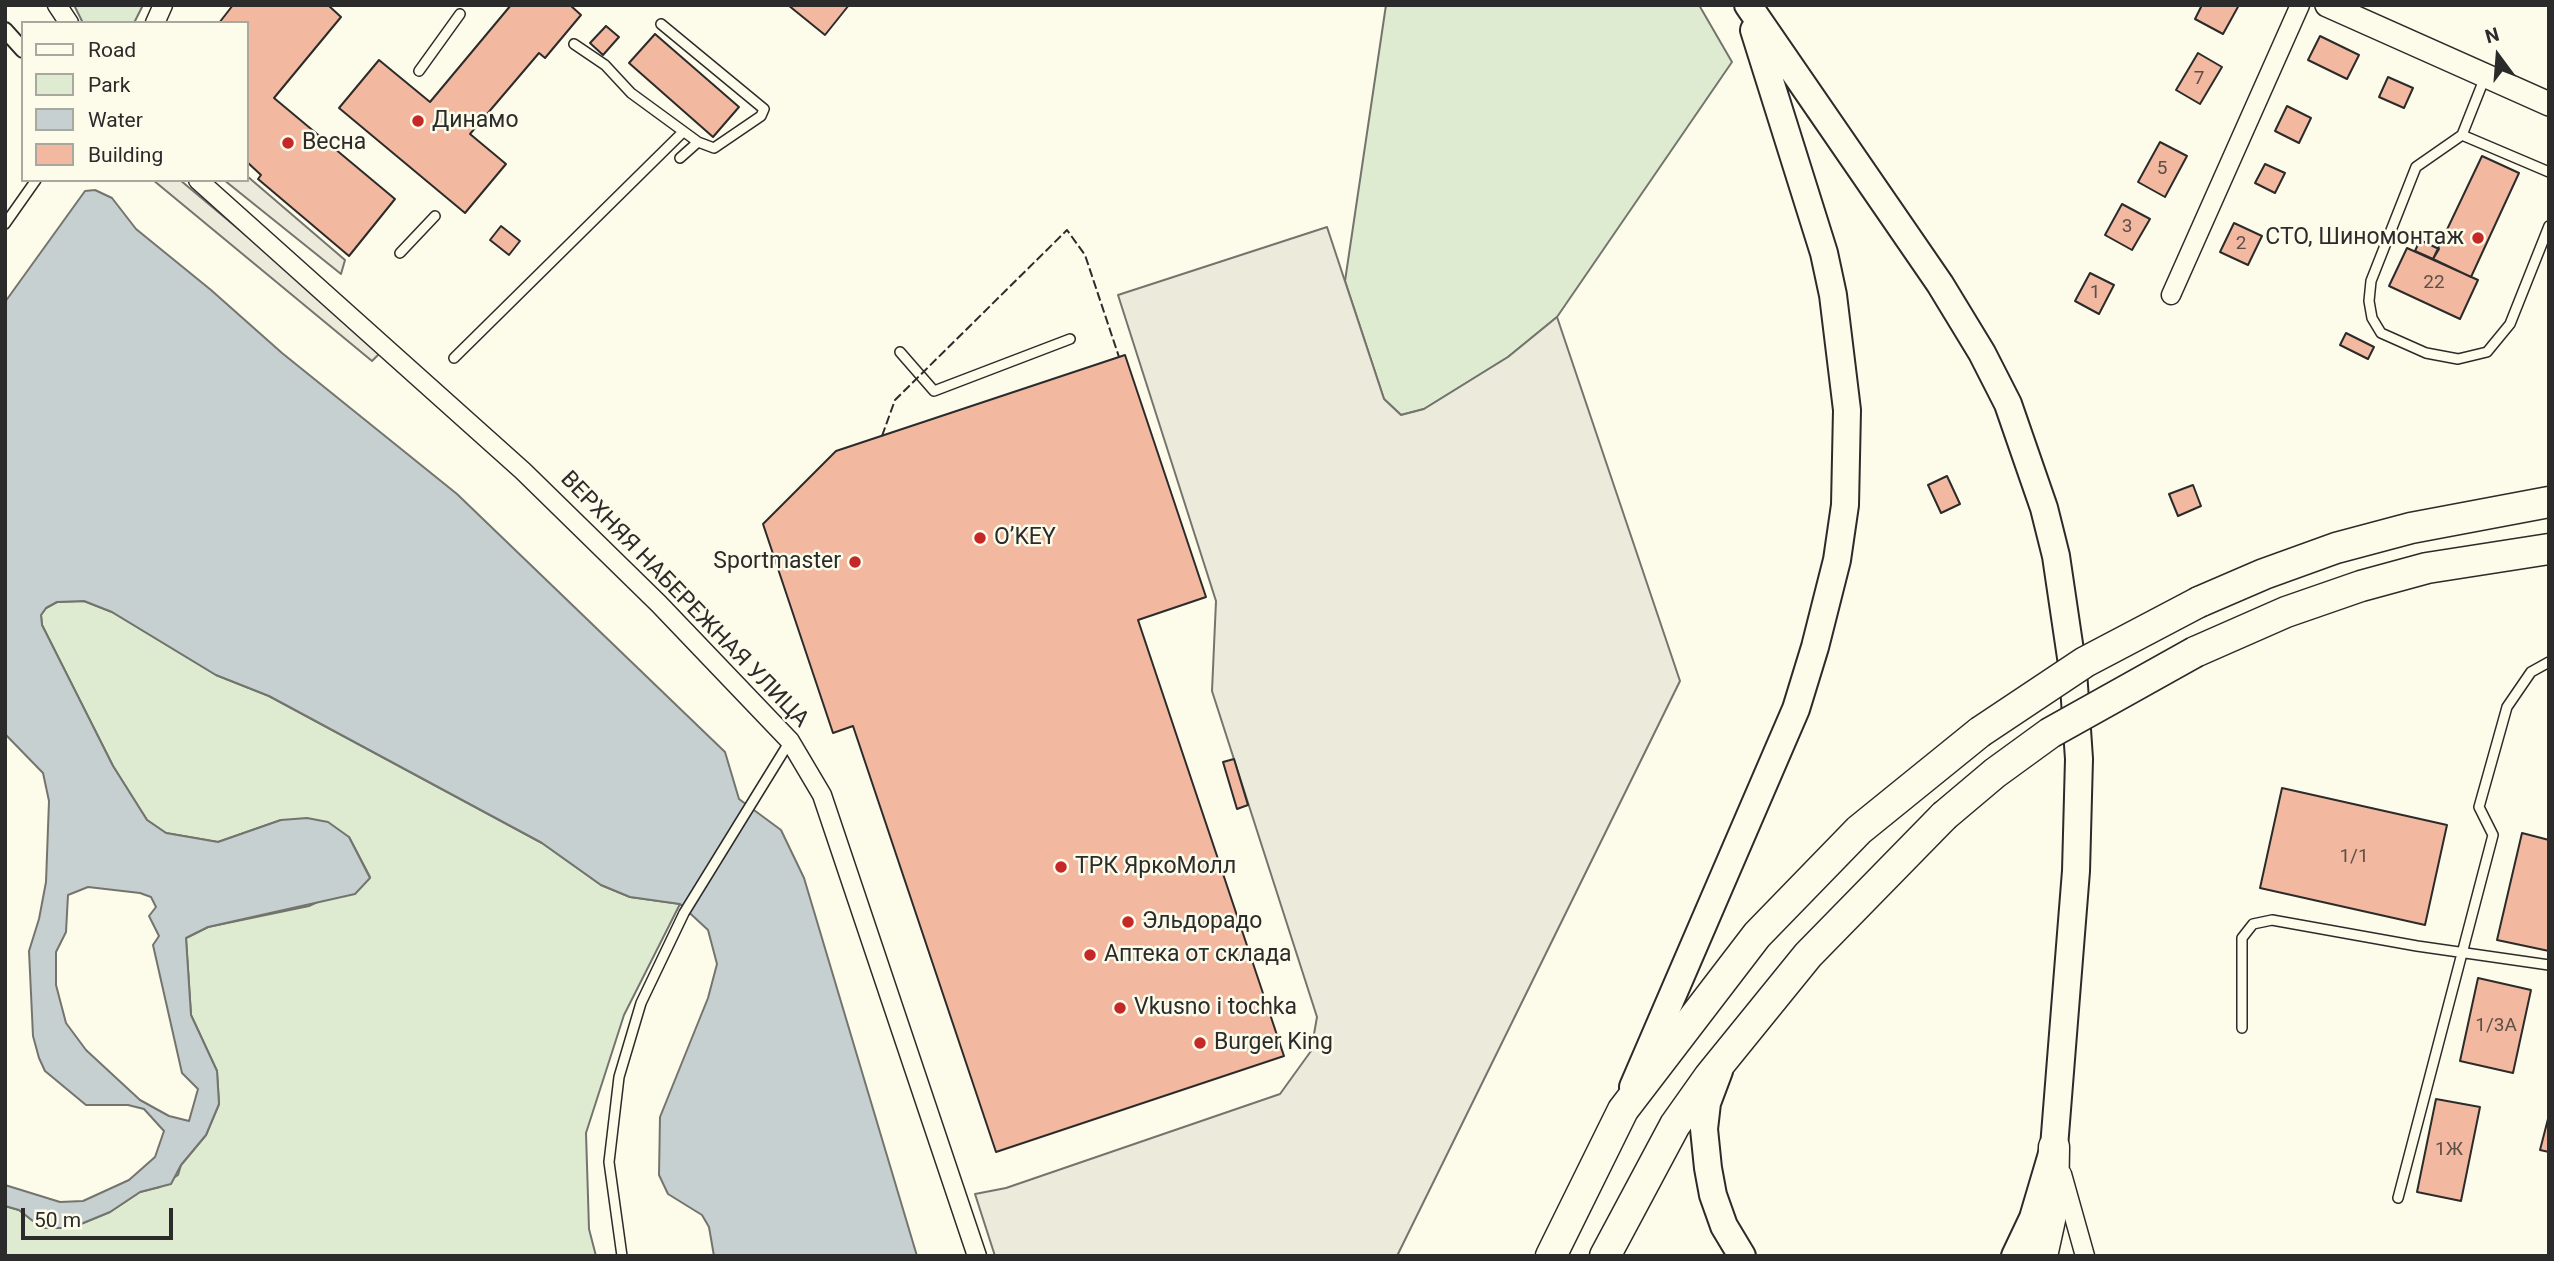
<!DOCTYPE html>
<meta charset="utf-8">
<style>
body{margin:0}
#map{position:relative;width:2554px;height:1261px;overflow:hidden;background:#fdfbea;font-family:Roboto,sans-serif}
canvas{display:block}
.frame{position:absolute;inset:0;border:7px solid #2b2b2b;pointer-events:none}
.legend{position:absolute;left:21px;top:21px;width:228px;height:161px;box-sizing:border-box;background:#fdfbea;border:2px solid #a9a89e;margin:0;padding:9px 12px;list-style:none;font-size:21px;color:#2b2b2b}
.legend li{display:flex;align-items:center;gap:14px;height:35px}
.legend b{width:35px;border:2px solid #a9a89e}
.north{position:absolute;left:2463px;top:21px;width:70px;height:70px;-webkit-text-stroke:5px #fdfbea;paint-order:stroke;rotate:344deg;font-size:19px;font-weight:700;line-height:28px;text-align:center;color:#2b2b2b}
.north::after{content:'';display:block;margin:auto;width:24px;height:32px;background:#2b2b2b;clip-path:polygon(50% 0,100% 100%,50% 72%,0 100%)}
.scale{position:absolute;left:21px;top:1208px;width:152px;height:32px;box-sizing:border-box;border:4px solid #2b2b2b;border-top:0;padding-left:9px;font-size:21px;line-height:24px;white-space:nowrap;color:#2b2b2b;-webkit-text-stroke:5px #fdfbea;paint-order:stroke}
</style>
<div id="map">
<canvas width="2554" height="1261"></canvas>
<div class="frame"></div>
<ul class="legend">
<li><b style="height:9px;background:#fdfbea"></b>Road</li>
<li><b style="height:19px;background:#deebd1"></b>Park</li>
<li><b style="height:19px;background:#c7d0d0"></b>Water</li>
<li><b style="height:19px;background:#f2b8a0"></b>Building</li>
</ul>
<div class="north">N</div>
<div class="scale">50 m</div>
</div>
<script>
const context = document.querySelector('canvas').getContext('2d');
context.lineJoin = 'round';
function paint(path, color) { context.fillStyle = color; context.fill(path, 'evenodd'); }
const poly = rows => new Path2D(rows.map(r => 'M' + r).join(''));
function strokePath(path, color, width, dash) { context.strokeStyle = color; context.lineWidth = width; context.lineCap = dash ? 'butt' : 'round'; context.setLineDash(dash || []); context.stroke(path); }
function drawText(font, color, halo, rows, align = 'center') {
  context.font = font + ' Roboto,sans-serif'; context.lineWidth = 5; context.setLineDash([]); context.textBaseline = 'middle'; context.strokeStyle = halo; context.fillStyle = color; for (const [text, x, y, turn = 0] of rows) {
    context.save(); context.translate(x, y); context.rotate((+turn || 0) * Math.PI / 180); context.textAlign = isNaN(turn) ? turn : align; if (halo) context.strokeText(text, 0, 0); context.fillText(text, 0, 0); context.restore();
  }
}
const green = poly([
 [74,5,143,5,134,23,83,23,74,5],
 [1386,5,1699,5,1732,62,1557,317,1508,357,1424,409,1401,415,1384,399,1345,281,1386,5],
 [84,601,112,612,216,675,269,696,542,843,601,885,630,897,680,904,624,1015,586,1133,589,1229,596,1256,5,1256,5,1206,19,1210,42,1228,71,1228,110,1212,140,1192,160,1187,178,1175,181,1165,206,1135,219,1104,217,1071,191,1015,186,938,208,927,309,906,370,877,349,837,281,820,218,842,166,833,147,820,113,766,42,625,41,615,46,608,57,602,84,601]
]);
paint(green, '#deebd1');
strokePath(green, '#74746e', 2);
const parking = poly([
 [247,176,345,260,341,274,224,180,247,180,247,176],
 [153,180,180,180,383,350,372,361,153,180],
 [1327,227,1384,399,1401,415,1424,409,1508,357,1557,317,1680,681,1397,1256,995,1256,975,1194,1006,1188,1280,1094,1311,1051,1317,1017,1212,691,1216,601,1118,295,1327,227]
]);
paint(parking, '#eceadb');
strokePath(parking, '#74746e', 2);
const water = poly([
 [95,190,112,198,136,229,211,290,282,353,457,494,725,752,739,799,781,830,804,878,917,1256,714,1256,709,1227,702,1215,668,1194,659,1175,660,1117,708,998,717,964,708,930,680,904,630,897,601,885,542,843,269,696,216,675,112,612,84,601,57,602,46,608,41,615,42,625,113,766,147,820,166,833,218,842,281,820,307,818,328,822,349,837,370,878,355,894,208,927,186,938,191,1015,217,1071,219,1104,206,1135,181,1165,171,1184,140,1192,110,1212,71,1228,42,1228,19,1210,5,1206,5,1185,60,1202,83,1201,129,1180,155,1157,164,1131,144,1109,128,1105,86,1105,45,1071,39,1058,33,1036,29,951,39,919,46,882,49,801,43,773,5,734,5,302,85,191,95,190],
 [88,887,140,893,151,897,156,907,149,916,159,936,153,945,182,1073,198,1089,189,1121,169,1116,140,1100,86,1050,66,1023,56,985,56,952,66,932,68,895,88,887]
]);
paint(water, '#c7d0d0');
strokePath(water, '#74746e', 2);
const building = poly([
 [233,5,328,5,341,17,274,98,395,199,349,256,258,179,261,175,247,162,247,23,219,23,233,5],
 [511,5,570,5,581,15,545,58,539,53,470,134,506,164,465,213,339,108,379,60,430,102,511,5],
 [788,5,849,5,825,35,788,5],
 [2202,5,2239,5,2223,34,2195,19,2202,5],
 [606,26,619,37,603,55,590,43,606,26],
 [655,34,739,107,713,137,629,63,655,34],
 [2320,36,2359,55,2347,79,2308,60,2320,36],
 [2198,53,2222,67,2200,104,2176,90,2198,53],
 [2388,77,2413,88,2404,108,2379,97,2388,77],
 [2287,106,2311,118,2299,143,2275,131,2287,106],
 [2160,142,2187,156,2165,197,2138,182,2160,142],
 [2482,156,2519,173,2471,277,2433,259,2482,156],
 [2265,164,2285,173,2275,193,2255,183,2265,164],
 [2122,204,2150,219,2132,250,2105,235,2122,204],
 [2234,223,2262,236,2248,265,2220,252,2234,223],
 [501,226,520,241,509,255,490,240,501,226],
 [2420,240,2439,249,2433,259,2415,251,2420,240],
 [2407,248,2478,280,2460,319,2389,286,2407,248],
 [2090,273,2114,285,2099,314,2075,301,2090,273],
 [2346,333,2374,347,2368,359,2340,345,2346,333],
 [1125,355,1206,597,1138,620,1284,1056,996,1152,853,726,833,733,763,524,836,451,1125,355],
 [1947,476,1960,504,1941,513,1928,485,1947,476],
 [2193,485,2201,506,2178,516,2169,494,2193,485],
 [1234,759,1248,805,1237,809,1223,762,1234,759],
 [2282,788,2447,825,2425,925,2260,888,2282,788],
 [2522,833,2549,840,2549,951,2497,940,2522,833],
 [2478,978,2531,990,2513,1073,2460,1061,2478,978],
 [2436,1099,2480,1107,2461,1201,2417,1192,2436,1099],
 [2549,1115,2549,1152,2540,1150,2549,1115]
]);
paint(building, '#f2b8a0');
strokePath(building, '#2b2b2b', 2);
const service = poly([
 [661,24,764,109,761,116,714,148,698,142,680,158],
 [574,44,605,65,631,93,698,142],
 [419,71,460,14],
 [2485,77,2462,135,2549,172],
 [2462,135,2416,167,2371,281,2369,301,2372,318,2381,333,2426,353,2458,359,2487,352,2510,324,2549,226],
 [5,224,36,180],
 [400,253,435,216],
 [900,352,934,391,1070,339],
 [454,358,683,132],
 [2242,1028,2242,938,2253,924,2272,920,2417,946,2549,965],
 [2398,1198,2493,835,2479,807,2507,707,2531,672,2549,662],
 [622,1256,609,1162,619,1077,641,1003,684,913,790,741]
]);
const pedestrian = poly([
 [5,30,23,50]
]);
const minor = poly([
 [57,5,69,23],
 [155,23,163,5],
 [198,180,523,471,659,604,790,741,822,795,977,1256],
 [2171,295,2300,5],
 [2062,1174,2085,1256]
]);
const tertiary = poly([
 [2327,5,2549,104]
]);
const secondary = poly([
 [1748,5,1940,284,1982,353,2008,404,2044,508,2056,556,2073,671,2079,759,2076,871,2054,1147,2033,1218,2015,1256],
 [1719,1071,1707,1103,1704,1129,1708,1168,1713,1195,1724,1226,1742,1256],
 [1633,1087,1796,709,1815,647,1837,560,1845,505,1847,410,1833,295,1824,253,1754,30]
]);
const primary = poly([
 [2199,602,2264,574,2336,548,2411,528,2549,502],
 [2195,652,2286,612,2361,586,2427,568,2549,549],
 [1551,1256,1623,1110,1757,935,1859,830,1980,732],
 [1605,1256,1675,1125,1709,1077,1808,955,1944,816],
 [2042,1256,2053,1206,2054,1147]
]);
strokePath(service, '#2b2b2b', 12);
strokePath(pedestrian, '#2b2b2b', 18);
strokePath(minor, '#2b2b2b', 21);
strokePath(tertiary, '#2b2b2b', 26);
strokePath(secondary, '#2b2b2b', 30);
strokePath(primary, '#2b2b2b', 33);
strokePath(service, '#fdfbea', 9);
strokePath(pedestrian, '#fdfbea', 14);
strokePath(minor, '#fdfbea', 18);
strokePath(tertiary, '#fdfbea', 23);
strokePath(secondary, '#fdfbea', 26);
strokePath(primary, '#fdfbea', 30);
const primaryBridge = poly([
 [1980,732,2085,662,2199,602],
 [1944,816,1995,773,2050,733,2195,652]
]);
strokePath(primaryBridge, '#2b2b2b', 33, []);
strokePath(primaryBridge, '#fdfbea', 30);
strokePath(poly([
 [882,436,895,400,1067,230,1085,255,1119,357]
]), '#2b2b2b', 2, [9, 3.5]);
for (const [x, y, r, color] of [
 [418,121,7,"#c62828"],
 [288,143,7,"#c62828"],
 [2478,238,7,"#c62828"],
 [980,538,7,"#c62828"],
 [855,562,7,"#c62828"],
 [1061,867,7,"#c62828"],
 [1128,922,7,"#c62828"],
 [1090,955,7,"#c62828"],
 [1120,1008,7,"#c62828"],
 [1200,1043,7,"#c62828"]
]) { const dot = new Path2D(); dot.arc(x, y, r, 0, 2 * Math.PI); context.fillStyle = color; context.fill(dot); strokePath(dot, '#fdfbea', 2.5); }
drawText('19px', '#5d4e48', null, [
 ["7",2199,79],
 ["5",2162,169],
 ["3",2127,227],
 ["2",2241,244],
 ["22",2434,283],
 ["1",2095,293],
 ["1/1",2354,857],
 ["1/3А",2496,1026],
 ["1Ж",2449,1150]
]);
drawText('23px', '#2b2b2b', '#fdfbea', [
 ["Динамо",432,121],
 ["Весна",302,143],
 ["СТО, Шиномонтаж",2464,238,"right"],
 ["O’KEY",994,538],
 ["Sportmaster",841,562,"right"],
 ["ТРК ЯркоМолл",1075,867],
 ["Эльдорадо",1142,922],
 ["Аптека от склада",1104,955],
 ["Vkusno i tochka",1134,1008],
 ["Burger King",1214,1043]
], 'left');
drawText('23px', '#2b2b2b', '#fdfbea', [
 ["ВЕРХНЯЯ НАБЕРЕЖНАЯ УЛИЦА",684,600,46]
]);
</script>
